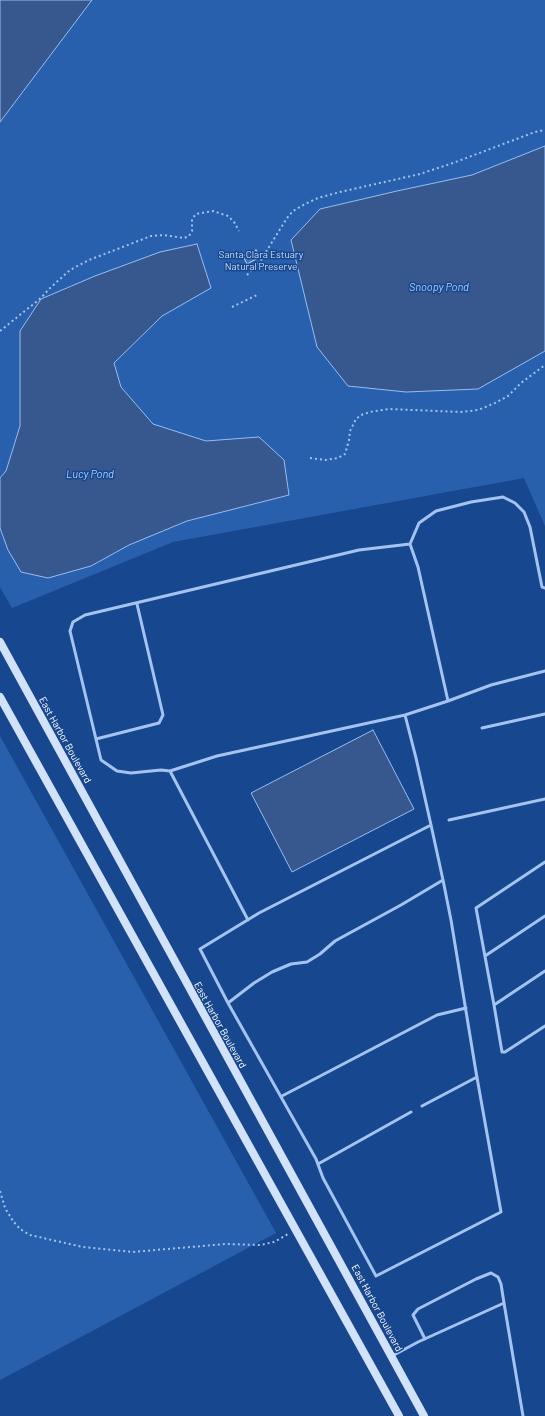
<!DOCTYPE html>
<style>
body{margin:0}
canvas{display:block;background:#17478f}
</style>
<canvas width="545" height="1416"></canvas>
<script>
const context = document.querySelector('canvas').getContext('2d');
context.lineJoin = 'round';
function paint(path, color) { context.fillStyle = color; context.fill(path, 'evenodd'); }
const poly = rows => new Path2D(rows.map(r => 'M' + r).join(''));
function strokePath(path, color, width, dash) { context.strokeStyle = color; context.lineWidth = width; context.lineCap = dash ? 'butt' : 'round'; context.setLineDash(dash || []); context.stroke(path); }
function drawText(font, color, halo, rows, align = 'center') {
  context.font = font + ' Barlow,sans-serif'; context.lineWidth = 3; context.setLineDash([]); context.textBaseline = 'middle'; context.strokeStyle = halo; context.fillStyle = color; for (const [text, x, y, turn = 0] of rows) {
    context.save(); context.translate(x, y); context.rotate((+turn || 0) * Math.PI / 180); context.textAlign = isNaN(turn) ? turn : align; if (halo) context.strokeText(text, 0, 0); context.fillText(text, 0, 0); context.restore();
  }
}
paint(poly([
 [0,0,545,0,545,526,524,478,173,542,12,608,0,587],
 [0,736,276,1233,0,1380]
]), '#2960ae');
const water = poly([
 [0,0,92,0,0,122,0,0],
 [545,146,545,351,478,389,406,392,348,386,317,347,291,240,320,209,397,191,472,175,545,146],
 [197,244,211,288,162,316,114,363,121,387,153,424,206,441,259,437,284,460,289,495,187,521,129,545,91,566,48,578,21,572,8,550,0,528,0,478,6,471,20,426,20,331,41,299,95,276,160,252,197,244],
 [373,730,414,809,292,872,251,793,373,730]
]);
paint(water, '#36588e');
strokePath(water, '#96bdf2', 1);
const building = poly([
 [256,250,260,257,247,264,243,256,256,250]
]);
paint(building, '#3f70b8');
strokePath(building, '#cadffb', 1);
strokePath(poly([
 [247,275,259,263,287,218,293,211,305,204,318,198,340,192,420,174,453,163,535,132,545,130],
 [232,307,257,295],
 [0,331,41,298,49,289,70,270,89,260,151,236,164,235,184,238,189,236,192,231,192,219,196,214,213,211,228,216,234,222,239,231],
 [310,458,325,460,338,458,345,454,349,440,350,431,356,419,361,415,370,412,389,409,461,412,478,410,495,403,508,396,521,383,545,365],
 [0,1191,5,1208,13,1221,20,1229,30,1235,83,1247,132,1252,226,1244,260,1245,274,1242,288,1234]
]), '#a4c3f0', 2, [2, 3]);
strokePath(poly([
 [410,544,418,567,448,701],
 [405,715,416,758,431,825,443,880,451,920,476,1072,501,1212,376,1276,323,1178,316,1159,228,1003,254,983,272,972,291,964,307,962,320,954,335,941,401,905,443,880],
 [482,728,545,714],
 [96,739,159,723,163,715,137,604],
 [170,771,217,756,405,715,448,701,491,685,545,671],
 [449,820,545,799],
 [545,862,476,908,494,1005,545,971],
 [248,920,170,771,161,770,131,773,117,771,101,760,70,631,73,622,85,615,359,550,410,544,419,523,436,511,471,502,503,497,515,503,524,512,530,527,542,587,545,588],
 [485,956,545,916],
 [228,1003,200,949,259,913,431,825],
 [494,1005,502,1052,505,1052,545,1026],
 [282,1096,437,1015,466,1008],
 [422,1106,477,1077],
 [318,1164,411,1112],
 [425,1339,413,1315,418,1309,476,1279,491,1273,498,1277,501,1284,504,1303],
 [392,1356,418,1342,504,1303,523,1416]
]), '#a4c3f0', 3);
strokePath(poly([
 [0,642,424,1416],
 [0,697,399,1416]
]), '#d2e2fb', 8);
drawText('10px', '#cadffb', '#17478f', [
 ["Santa Clara Estuary",261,255],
 ["Natural Preserve",261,267]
]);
drawText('10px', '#fff', '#17478f', [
 ["East Harbor Boulevard",65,740,61],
 ["East Harbor Boulevard",220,1025,61],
 ["East Harbor Boulevard",377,1308,62]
]);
drawText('italic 11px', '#b0cef7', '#17478f', [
 ["Snoopy Pond",439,287],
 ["Lucy Pond",90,474]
]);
</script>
